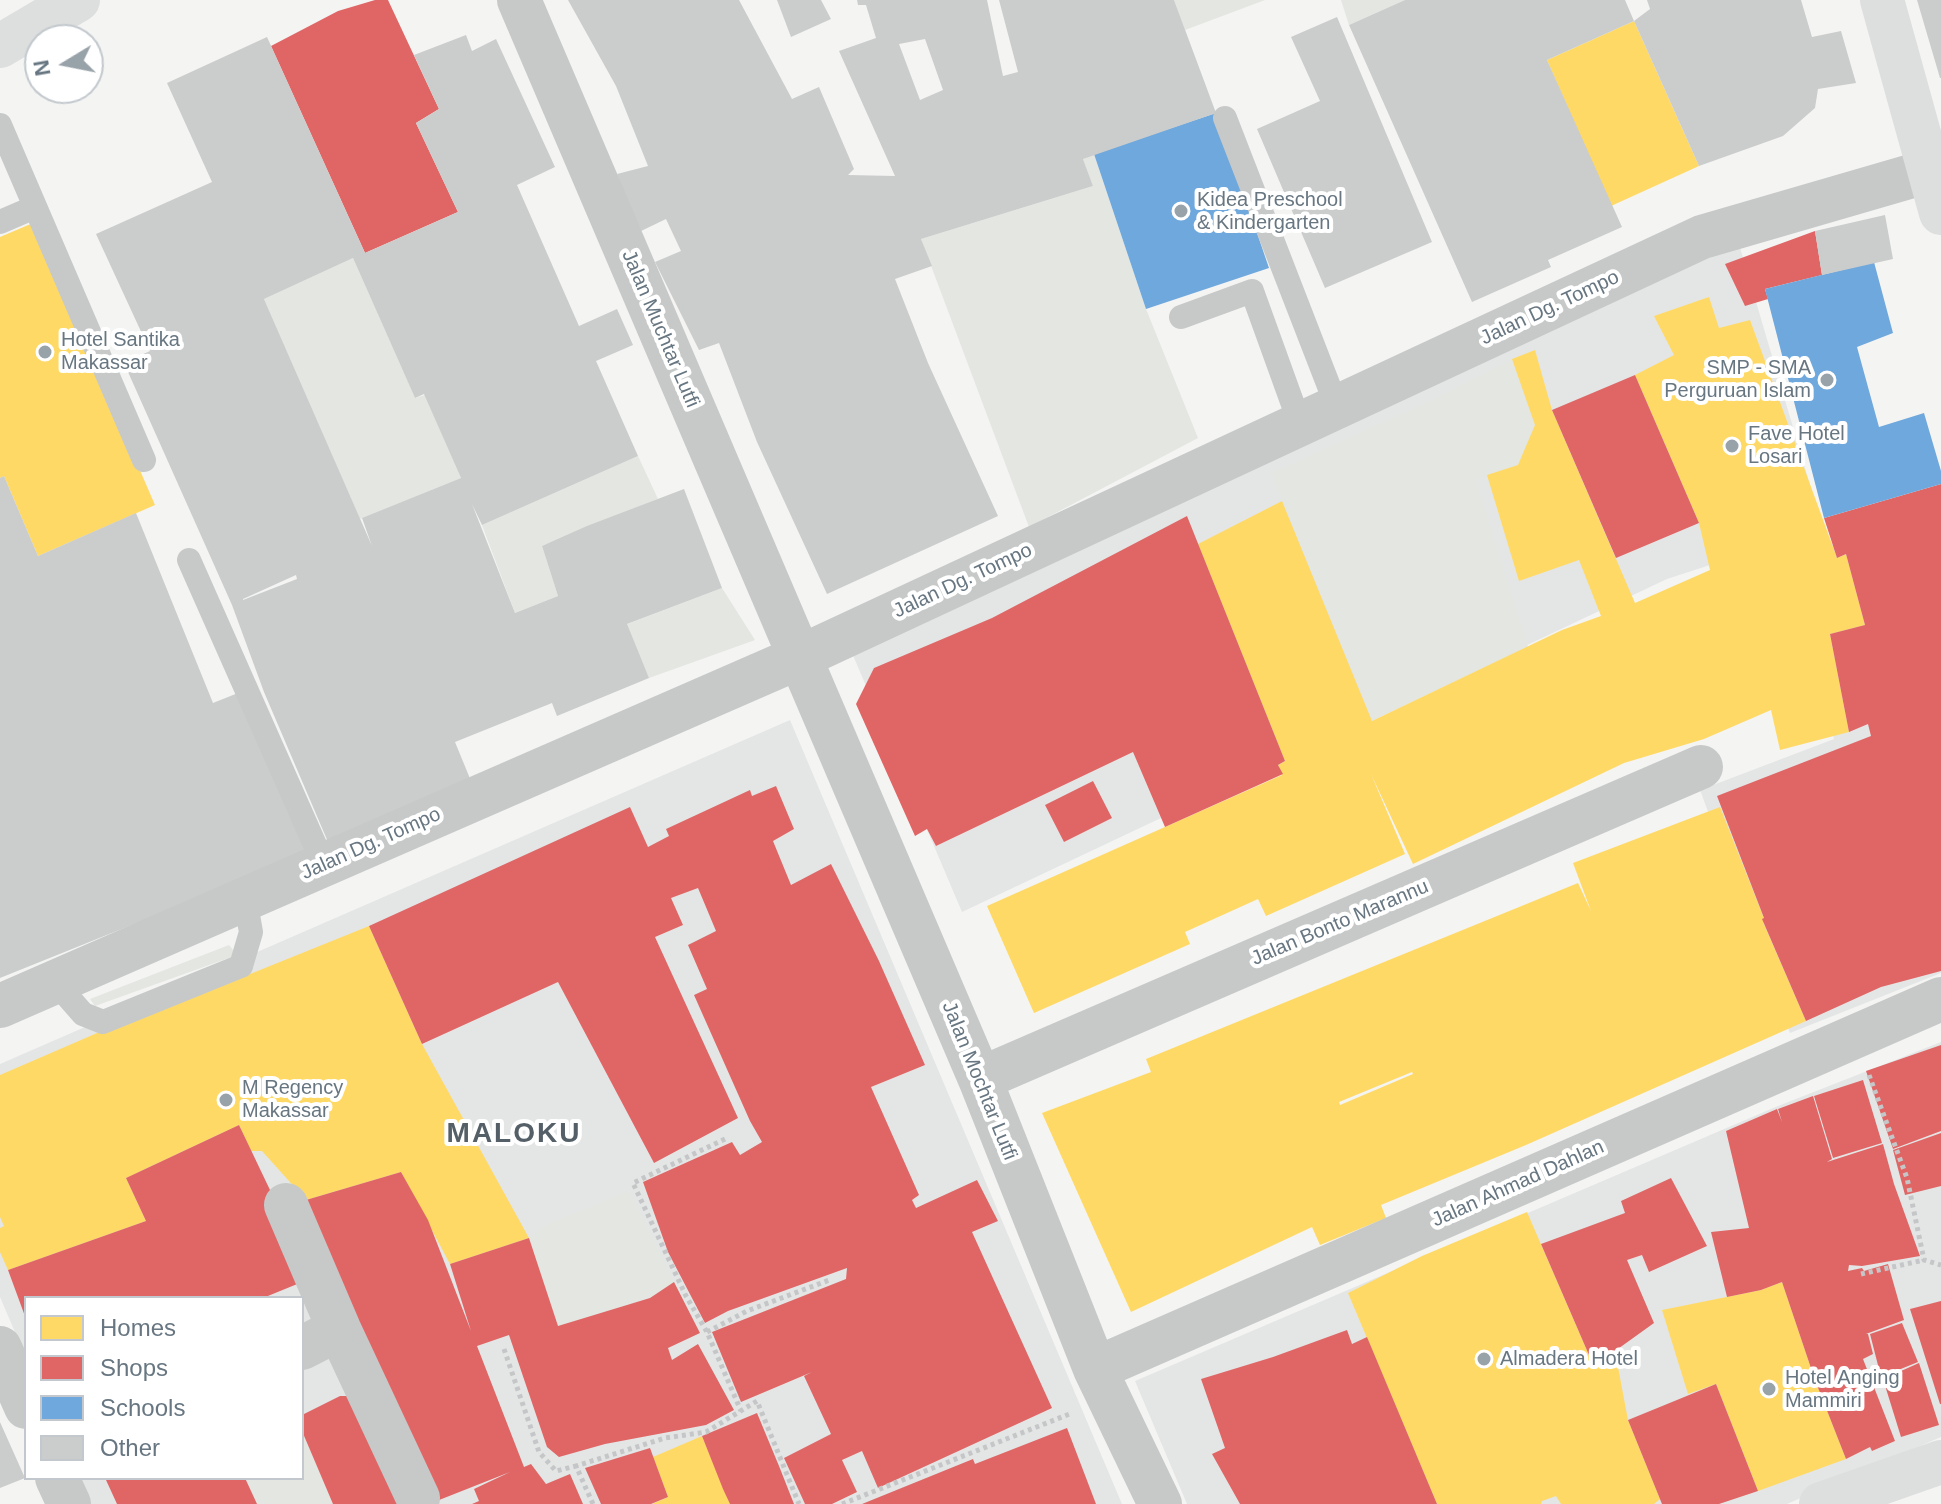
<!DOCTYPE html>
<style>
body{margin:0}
#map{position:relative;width:1941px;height:1504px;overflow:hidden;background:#f4f4f3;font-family:Helvetica,sans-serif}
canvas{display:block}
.legend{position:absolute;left:24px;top:1296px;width:280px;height:184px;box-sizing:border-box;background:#fff;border:2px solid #c2c8cd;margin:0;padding:10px 14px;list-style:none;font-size:24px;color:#677681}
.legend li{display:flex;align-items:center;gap:16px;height:40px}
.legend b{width:40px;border:2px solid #c2c8cd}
.north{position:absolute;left:24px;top:24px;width:80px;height:80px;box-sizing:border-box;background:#fff;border:2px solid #c2c8cd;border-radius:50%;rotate:260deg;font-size:22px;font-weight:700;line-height:32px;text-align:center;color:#677681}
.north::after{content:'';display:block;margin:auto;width:28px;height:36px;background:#98a2a9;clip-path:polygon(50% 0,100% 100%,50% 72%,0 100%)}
</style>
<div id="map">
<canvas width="1941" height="1504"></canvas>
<ul class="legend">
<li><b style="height:22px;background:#ffd966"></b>Homes</li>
<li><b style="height:22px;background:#e06666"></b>Shops</li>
<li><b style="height:22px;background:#6fa8dc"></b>Schools</li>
<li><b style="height:22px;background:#cbcccc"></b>Other</li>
</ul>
<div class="north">N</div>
</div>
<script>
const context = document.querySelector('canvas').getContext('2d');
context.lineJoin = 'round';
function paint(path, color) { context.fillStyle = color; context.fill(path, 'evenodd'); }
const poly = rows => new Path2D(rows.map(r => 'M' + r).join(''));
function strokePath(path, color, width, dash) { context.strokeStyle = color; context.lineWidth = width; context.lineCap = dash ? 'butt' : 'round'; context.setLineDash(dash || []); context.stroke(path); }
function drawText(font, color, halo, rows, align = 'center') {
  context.font = font + ' Helvetica,sans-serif'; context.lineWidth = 8; context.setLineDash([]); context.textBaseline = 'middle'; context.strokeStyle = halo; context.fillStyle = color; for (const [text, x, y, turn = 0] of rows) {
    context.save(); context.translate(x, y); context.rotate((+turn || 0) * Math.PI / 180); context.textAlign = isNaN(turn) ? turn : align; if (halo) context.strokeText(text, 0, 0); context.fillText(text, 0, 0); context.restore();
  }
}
paint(poly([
 [1739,244,1828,546,1941,518,1941,973,1790,1033,1700,790,1834,739,1784,541,1667,579,962,912,852,653],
 [790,720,1122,1504,89,1504,78,1478,302,1478,302,1298,26,1298,26,1358,0,1297,0,1064],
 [1941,1042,1941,1437,1787,1504,1187,1504,1135,1381,1778,1106]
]), '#e4e6e6');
paint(poly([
 [1174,0,1265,0,1185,30],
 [1341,0,1405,0,1349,25],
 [1094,154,1146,309,1198,438,1029,527,921,239,1093,186,1083,159],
 [353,258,415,398,425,395,461,478,360,519,264,299],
 [1512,359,1535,425,1518,465,1476,480,1528,647,1372,721,1271,473,1434,399],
 [638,456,658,499,542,546,558,596,515,613,482,525],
 [722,588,755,640,649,678,625,625],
 [229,945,237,955,95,1006,90,999],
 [629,1191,674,1282,650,1298,558,1326,529,1238,548,1224],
 [302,1431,333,1504,257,1504,245,1478,302,1478]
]), '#e3e6e1');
paint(poly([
 [1634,21,1699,166,1611,206,1547,60],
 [33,223,155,505,38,556,4,476,0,478,0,237],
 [1709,297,1719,328,1750,320,1837,558,1846,554,1865,625,1830,634,1849,732,1780,750,1771,710,1704,739,1624,763,1413,864,1371,774,1405,854,1266,916,1258,899,1185,932,1190,944,1034,1013,987,906,1282,775,1278,765,1285,761,1198,544,1282,501,1372,721,1562,630,1601,616,1579,560,1519,581,1487,475,1518,465,1535,425,1512,359,1535,350,1552,410,1635,603,1710,570,1699,523,1635,375,1674,355,1654,316],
 [1720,807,1765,921,1763,922,1806,1021,1526,1145,1381,1205,1386,1218,1320,1245,1312,1227,1131,1312,1042,1113,1151,1072,1146,1059,1578,883,1591,911,1573,863],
 [1412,1072,1413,1074,1340,1105,1339,1102],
 [369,926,422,1044,529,1238,450,1264,401,1172,306,1200,262,1151,251,1151,239,1125,126,1178,146,1221,8,1270,0,1252,0,1228,4,1226,0,1217,0,1075,148,1011,203,993],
 [1527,1212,1592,1362,1615,1351,1628,1420,1660,1499,1654,1504,1561,1504,1556,1496,1542,1501,1541,1504,1437,1504,1348,1293,1422,1256],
 [1782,1282,1815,1380,1846,1459,1758,1491,1716,1384,1688,1394,1662,1310,1761,1290],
 [702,1436,730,1504,652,1504,668,1497,653,1457]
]), '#ffd966');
paint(poly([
 [375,0,388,0,439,109,416,123,458,212,365,253,271,46,338,11],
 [1815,231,1822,275,1765,289,1768,299,1745,306,1725,264],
 [1635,375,1699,523,1616,558,1552,410],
 [1941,484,1941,971,1881,987,1806,1021,1762,919,1764,918,1717,796,1871,736,1868,724,1849,732,1830,634,1865,625,1846,554,1837,558,1824,518],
 [1187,516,1285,761,1278,765,1283,774,1165,827,1133,752,936,846,927,829,915,836,856,704,874,668,992,618],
 [1093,781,1112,818,1064,842,1045,805],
 [776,786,794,829,773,841,791,885,831,864,879,961,925,1065,871,1087,919,1195,912,1200,916,1208,977,1180,998,1221,972,1232,1052,1408,878,1488,862,1451,842,1460,857,1492,832,1504,805,1504,784,1458,831,1434,804,1376,812,1372,741,1402,712,1332,846,1279,847,1268,728,1311,705,1323,668,1252,643,1182,732,1142,740,1155,762,1142,750,1121,694,995,707,989,688,945,716,931,698,888,671,898,683,925,655,937,738,1118,654,1163,558,982,422,1044,369,926,630,807,648,847,669,836,666,829,750,790,752,796],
 [1941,1045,1941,1131,1893,1149,1866,1071],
 [1863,1080,1882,1143,1833,1158,1814,1096],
 [1813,1096,1832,1159,1827,1162,1883,1144,1894,1184,1920,1256,1862,1266,1849,1265,1848,1271,1862,1268,1864,1271,1888,1264,1904,1320,1866,1334,1868,1334,1873,1354,1863,1359,1895,1441,1872,1451,1870,1447,1846,1459,1815,1380,1782,1282,1761,1290,1727,1297,1711,1232,1749,1228,1726,1131,1777,1109,1782,1122,1778,1109],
 [239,1125,312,1278,263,1298,26,1298,26,1319,8,1270,146,1221,126,1178],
 [1941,1133,1941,1186,1905,1195,1893,1150],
 [401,1172,428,1220,471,1331,450,1264,529,1238,558,1326,650,1298,674,1282,700,1333,668,1348,672,1360,698,1344,734,1410,706,1425,605,1444,559,1457,547,1447,509,1335,477,1346,524,1467,531,1464,546,1484,570,1474,583,1504,472,1504,479,1501,474,1489,510,1472,429,1504,306,1200],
 [1671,1178,1707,1246,1649,1272,1642,1255,1627,1260,1654,1323,1615,1351,1592,1362,1541,1244,1625,1213,1621,1201],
 [1941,1301,1941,1404,1940,1404,1910,1309],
 [1902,1323,1918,1362,1881,1377,1870,1334],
 [1347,1330,1352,1344,1367,1337,1437,1504,1240,1504,1212,1454,1225,1448,1201,1379,1273,1357],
 [1919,1363,1939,1425,1901,1437,1883,1379],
 [1716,1384,1758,1491,1719,1504,1662,1504,1628,1420],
 [340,1396,358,1396,408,1504,333,1504,302,1431,302,1415],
 [757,1413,779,1466,794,1504,730,1504,723,1489,702,1436],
 [1067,1428,1096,1504,862,1504,973,1459,975,1464],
 [650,1448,668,1497,651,1504,601,1504,585,1468],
 [110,1478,245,1478,257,1504,117,1504,106,1480]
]), '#e06666');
paint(poly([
 [1216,113,1269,268,1146,309,1094,154],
 [1874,262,1893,333,1857,347,1879,427,1924,413,1941,471,1941,484,1824,518,1765,289]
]), '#6fa8dc');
paint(poly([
 [568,0,739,0,792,99,819,87,854,169,848,175,895,176,839,51,876,38,866,5,858,5,857,0,987,0,1003,76,1018,72,999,0,1174,0,1216,113,1083,159,1093,186,921,239,932,266,895,279,928,363,998,516,827,594,757,442,719,343,699,350,655,262,681,251,666,219,639,232,617,174,648,166,616,86],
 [925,39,943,90,920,100,899,44],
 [777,0,821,0,831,19,791,37],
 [1405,0,1625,0,1634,21,1547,60,1622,227,1548,260,1551,267,1472,302,1349,25],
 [1647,0,1801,0,1812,37,1841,31,1856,83,1818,89,1815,108,1783,136,1699,166,1634,21,1650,9],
 [1917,0,1941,0,1941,78,1940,78],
 [1337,17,1432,242,1325,288,1257,129,1320,101,1291,37],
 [466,35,472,51,496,39,555,167,517,185,579,326,617,309,633,345,596,361,638,456,482,525,472,504,515,613,558,596,542,546,587,526,684,489,722,588,627,624,649,678,557,716,552,703,455,742,471,781,328,842,264,692,232,605,124,363,150,351,96,234,212,182,167,83,267,37,365,253,458,212,416,123,439,109,414,55],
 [353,258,415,398,424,394,461,478,362,518,372,546,264,299],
 [296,575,297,579,243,600,243,599],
 [1885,215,1893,259,1822,275,1815,231],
 [4,476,38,556,136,513,213,703,243,691,308,854,0,978,0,478],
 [0,1422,25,1478,0,1488]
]), '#cbcccc');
strokePath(poly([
 [1869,1075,1907,1178,1924,1260,1941,1265],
 [725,1139,633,1183,686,1296,707,1332,741,1411],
 [1861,1274,1924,1260],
 [707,1332,747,1311,832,1279],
 [504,1349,539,1452,556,1471,576,1466],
 [593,1504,576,1466,665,1438,706,1432,757,1401,799,1504],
 [842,1504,1072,1413]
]), '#c5c6c7', 5, [4, 4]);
strokePath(poly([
 [1225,118,1337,407],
 [0,125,144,460],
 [0,222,35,207],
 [1181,317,1252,291,1300,424],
 [189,560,324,865],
 [55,982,83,1014,103,1022,241,966,251,932,245,899]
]), '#c7c9c9', 24);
strokePath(poly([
 [519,0,980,1079,1095,1369,1160,1504],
 [0,1006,800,657,1702,237,1929,171],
 [980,1079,1701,767],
 [286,1205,339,1329],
 [0,1348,26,1407],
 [302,1348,339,1329,418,1498],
 [1095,1369,1941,999],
 [57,1478,69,1504]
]), '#c7c9c9', 44);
strokePath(poly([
 [1882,0,1941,213],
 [0,46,78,0],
 [1821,1504,1941,1462]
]), '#dddede', 44);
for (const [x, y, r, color] of [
 [1181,211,8,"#98a2a9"],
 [45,352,8,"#98a2a9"],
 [1827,380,8,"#98a2a9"],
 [1732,446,8,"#98a2a9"],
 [226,1100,8,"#98a2a9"],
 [1484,1359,8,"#98a2a9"],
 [1769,1389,8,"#98a2a9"]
]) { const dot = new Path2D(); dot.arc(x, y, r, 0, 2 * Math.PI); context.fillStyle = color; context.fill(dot); strokePath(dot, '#fff', 3); }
drawText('20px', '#677681', '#fff', [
 ["Kidea Preschool",1197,200],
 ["& Kindergarten",1197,223],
 ["Hotel Santika",61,340],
 ["Makassar",61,363],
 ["SMP - SMA",1811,368,"right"],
 ["Perguruan Islam",1811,391,"right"],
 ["Fave Hotel",1748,434],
 ["Losari",1748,457],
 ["M Regency",242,1088],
 ["Makassar",242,1111],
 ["Almadera Hotel",1500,1359],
 ["Hotel Anging",1785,1378],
 ["Mammiri",1785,1401]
], 'left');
drawText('20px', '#677681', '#fff', [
 ["Jalan Dg. Tompo",1550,308,-25],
 ["Jalan Muchtar Lutfi",660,329,67],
 ["Jalan Dg. Tompo",963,581,-25],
 ["Jalan Dg. Tompo",371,844,-24],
 ["Jalan Bonto Marannu",1340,923,-23],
 ["Jalan Mochtar Lutfi",979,1081,68],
 ["Jalan Ahmad Dahlan",1518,1184,-24]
]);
context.letterSpacing = '2px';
drawText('bold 28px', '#545f67', '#fff', [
 ["MALOKU",514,1134]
]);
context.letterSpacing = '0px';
</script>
